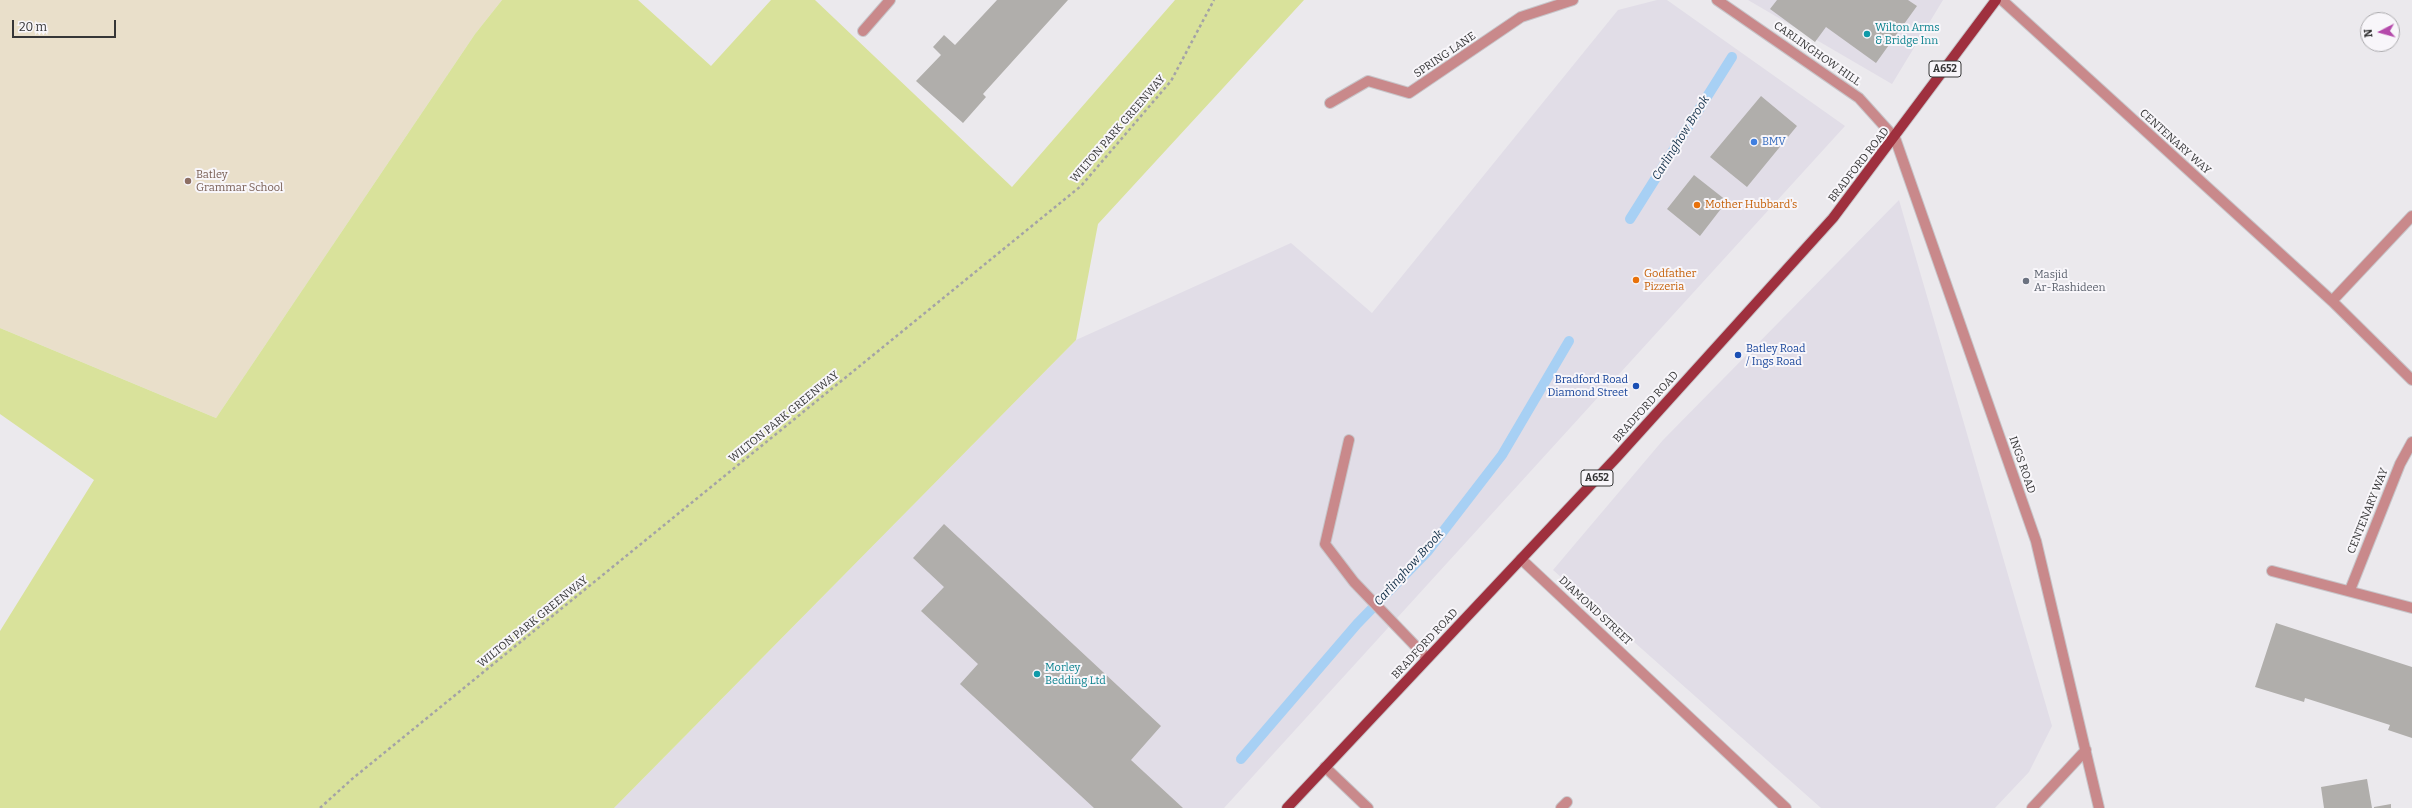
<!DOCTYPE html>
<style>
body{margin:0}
#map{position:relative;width:2412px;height:808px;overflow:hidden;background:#ebe9ed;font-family:Bitter,serif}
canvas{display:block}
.north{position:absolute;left:2360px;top:12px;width:40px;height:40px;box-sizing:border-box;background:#f8f6fa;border:1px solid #aaa9ac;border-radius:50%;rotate:264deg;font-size:11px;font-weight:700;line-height:16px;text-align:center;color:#363637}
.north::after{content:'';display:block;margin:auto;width:14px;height:18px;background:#b449aa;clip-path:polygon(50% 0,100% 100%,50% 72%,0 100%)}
.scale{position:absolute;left:12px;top:20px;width:104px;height:18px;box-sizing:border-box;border:2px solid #363637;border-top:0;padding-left:5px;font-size:12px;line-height:14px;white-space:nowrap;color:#363637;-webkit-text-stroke:3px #f8f6fa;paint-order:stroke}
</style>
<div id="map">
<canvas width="2412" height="808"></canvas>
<div class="north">N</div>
<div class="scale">20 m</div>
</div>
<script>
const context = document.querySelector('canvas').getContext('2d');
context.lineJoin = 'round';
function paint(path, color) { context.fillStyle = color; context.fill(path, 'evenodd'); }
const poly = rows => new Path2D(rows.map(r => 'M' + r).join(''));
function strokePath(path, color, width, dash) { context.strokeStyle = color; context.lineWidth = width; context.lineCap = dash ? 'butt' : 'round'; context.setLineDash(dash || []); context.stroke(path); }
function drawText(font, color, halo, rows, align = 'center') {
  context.font = font + ' Bitter,serif'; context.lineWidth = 4; context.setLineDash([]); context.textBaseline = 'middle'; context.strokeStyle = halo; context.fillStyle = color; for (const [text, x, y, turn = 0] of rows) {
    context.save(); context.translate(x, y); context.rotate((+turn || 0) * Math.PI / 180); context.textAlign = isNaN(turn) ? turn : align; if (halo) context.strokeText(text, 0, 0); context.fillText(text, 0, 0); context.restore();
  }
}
paint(poly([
 [1657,0,1667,0,1845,126,1224,808,614,808,1076,340,1291,243,1372,313,1618,10],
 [1748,0,1943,0,1892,84],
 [1899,200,2052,726,2029,772,1995,808,1821,808,1553,570,1663,440]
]), '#e1dde7');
paint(poly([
 [0,0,502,0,475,34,216,418,0,328]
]), '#e9dfca');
paint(poly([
 [502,0,638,0,711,66,771,0,815,0,1012,187,1175,0,1304,0,1098,224,1076,340,614,808,0,808,0,631,94,480,0,414,0,328,216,418,475,34]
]), '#d9e29b');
strokePath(poly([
 [1630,219,1732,57],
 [1241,759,1357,624,1428,551,1502,455,1569,341]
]), '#a7d0f4', 10);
paint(poly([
 [997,0,1068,0,983,94,986,97,963,123,916,81,941,55,933,47,944,35,955,45],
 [1777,0,1908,0,1917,6,1876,63,1826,27,1815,42,1770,9],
 [1761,96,1797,126,1747,187,1710,157],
 [1694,175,1727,201,1700,236,1667,209],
 [944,524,1161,726,1131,760,1183,808,1094,808,960,684,978,664,921,611,944,587,913,558],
 [2276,623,2412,667,2412,738,2388,730,2390,725,2305,698,2304,702,2255,687],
 [2367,779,2372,808,2324,808,2321,787],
 [2391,804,2391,808,2374,808,2374,807]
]), '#b0aeab');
const minor = poly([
 [1717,0,1859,98,1895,138,2036,541,2099,808],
 [2002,0,2332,301,2412,380],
 [863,31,890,0],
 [1330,103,1368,81,1409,93,1521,17,1573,0],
 [2332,301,2412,216],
 [1349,440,1325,544,1354,582,1427,658],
 [1521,559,1786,808],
 [2272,571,2412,608],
 [2350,590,2400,464,2412,442],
 [1325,767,1368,808],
 [1561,808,1567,802],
 [2032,808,2086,750]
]);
const major = poly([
 [1287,808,1617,457,1833,218,1996,0]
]);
strokePath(minor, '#c7c5c9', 12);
strokePath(major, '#c7c5c9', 12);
strokePath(poly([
 [320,808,352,779,1081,186,1171,81,1214,0]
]), '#a4a3a6', 2.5, [3, 3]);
strokePath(minor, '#c9898b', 10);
strokePath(major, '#9f303e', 10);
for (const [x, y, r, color] of [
 [1867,34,4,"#0f9aa8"],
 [1754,142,4,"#3f7fe0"],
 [188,181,4,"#8d6e63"],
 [1697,205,4,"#e8710a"],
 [1636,280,4,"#e8710a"],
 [2026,281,4,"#6b7280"],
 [1738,355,4,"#1a4fb4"],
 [1636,386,4,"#1a4fb4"],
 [1037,674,4,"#0f9aa8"]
]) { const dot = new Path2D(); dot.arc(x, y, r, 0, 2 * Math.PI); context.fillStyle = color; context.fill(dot); strokePath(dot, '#f8f6fa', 1.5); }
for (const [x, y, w] of [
 [1945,69,32],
 [1597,478,32]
]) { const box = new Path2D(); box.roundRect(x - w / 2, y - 8, w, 16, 3); context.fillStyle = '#f8f6fa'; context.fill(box); strokePath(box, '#363637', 1); }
drawText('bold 10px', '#363637', null, [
 ["A652",1945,69],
 ["A652",1597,478]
]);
drawText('11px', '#0d838f', '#f8f6fa', [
 ["Wilton Arms",1875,28],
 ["& Bridge Inn",1875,41],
 ["Morley",1045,668],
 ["Bedding Ltd",1045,681]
], 'left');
drawText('11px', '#363637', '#f8f6fa', [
 ["CARLINGHOW HILL",1817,54,35],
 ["SPRING LANE",1445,55,-34],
 ["WILTON PARK GREENWAY",1118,129,-49],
 ["CENTENARY WAY",2175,142,42],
 ["BRADFORD ROAD",1859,165,-52],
 ["BRADFORD ROAD",1646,407,-48],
 ["WILTON PARK GREENWAY",784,417,-39],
 ["INGS ROAD",2022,465,71],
 ["CENTENARY WAY",2368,511,-68],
 ["DIAMOND STREET",1595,611,43],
 ["WILTON PARK GREENWAY",533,622,-39],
 ["BRADFORD ROAD",1425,644,-47]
]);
drawText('11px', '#366cbe', '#f8f6fa', [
 ["BMV",1762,142]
], 'left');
drawText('11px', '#785e54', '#f8f6fa', [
 ["Batley",196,175],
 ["Grammar School",196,188]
], 'left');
drawText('11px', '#c56008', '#f8f6fa', [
 ["Mother Hubbard's",1705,205],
 ["Godfather",1644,274],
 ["Pizzeria",1644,287]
], 'left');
drawText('11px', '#5b616d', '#f8f6fa', [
 ["Masjid",2034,275],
 ["Ar-Rashideen",2034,288]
], 'left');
drawText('11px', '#164399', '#f8f6fa', [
 ["Batley Road",1746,349],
 ["/ Ings Road",1746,362],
 ["Bradford Road",1628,380,"right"],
 ["Diamond Street",1628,393,"right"]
], 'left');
drawText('italic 12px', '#112f48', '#f8f6fa', [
 ["Carlinghow Brook",1681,138,-58],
 ["Carlinghow Brook",1409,568,-48]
]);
</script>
